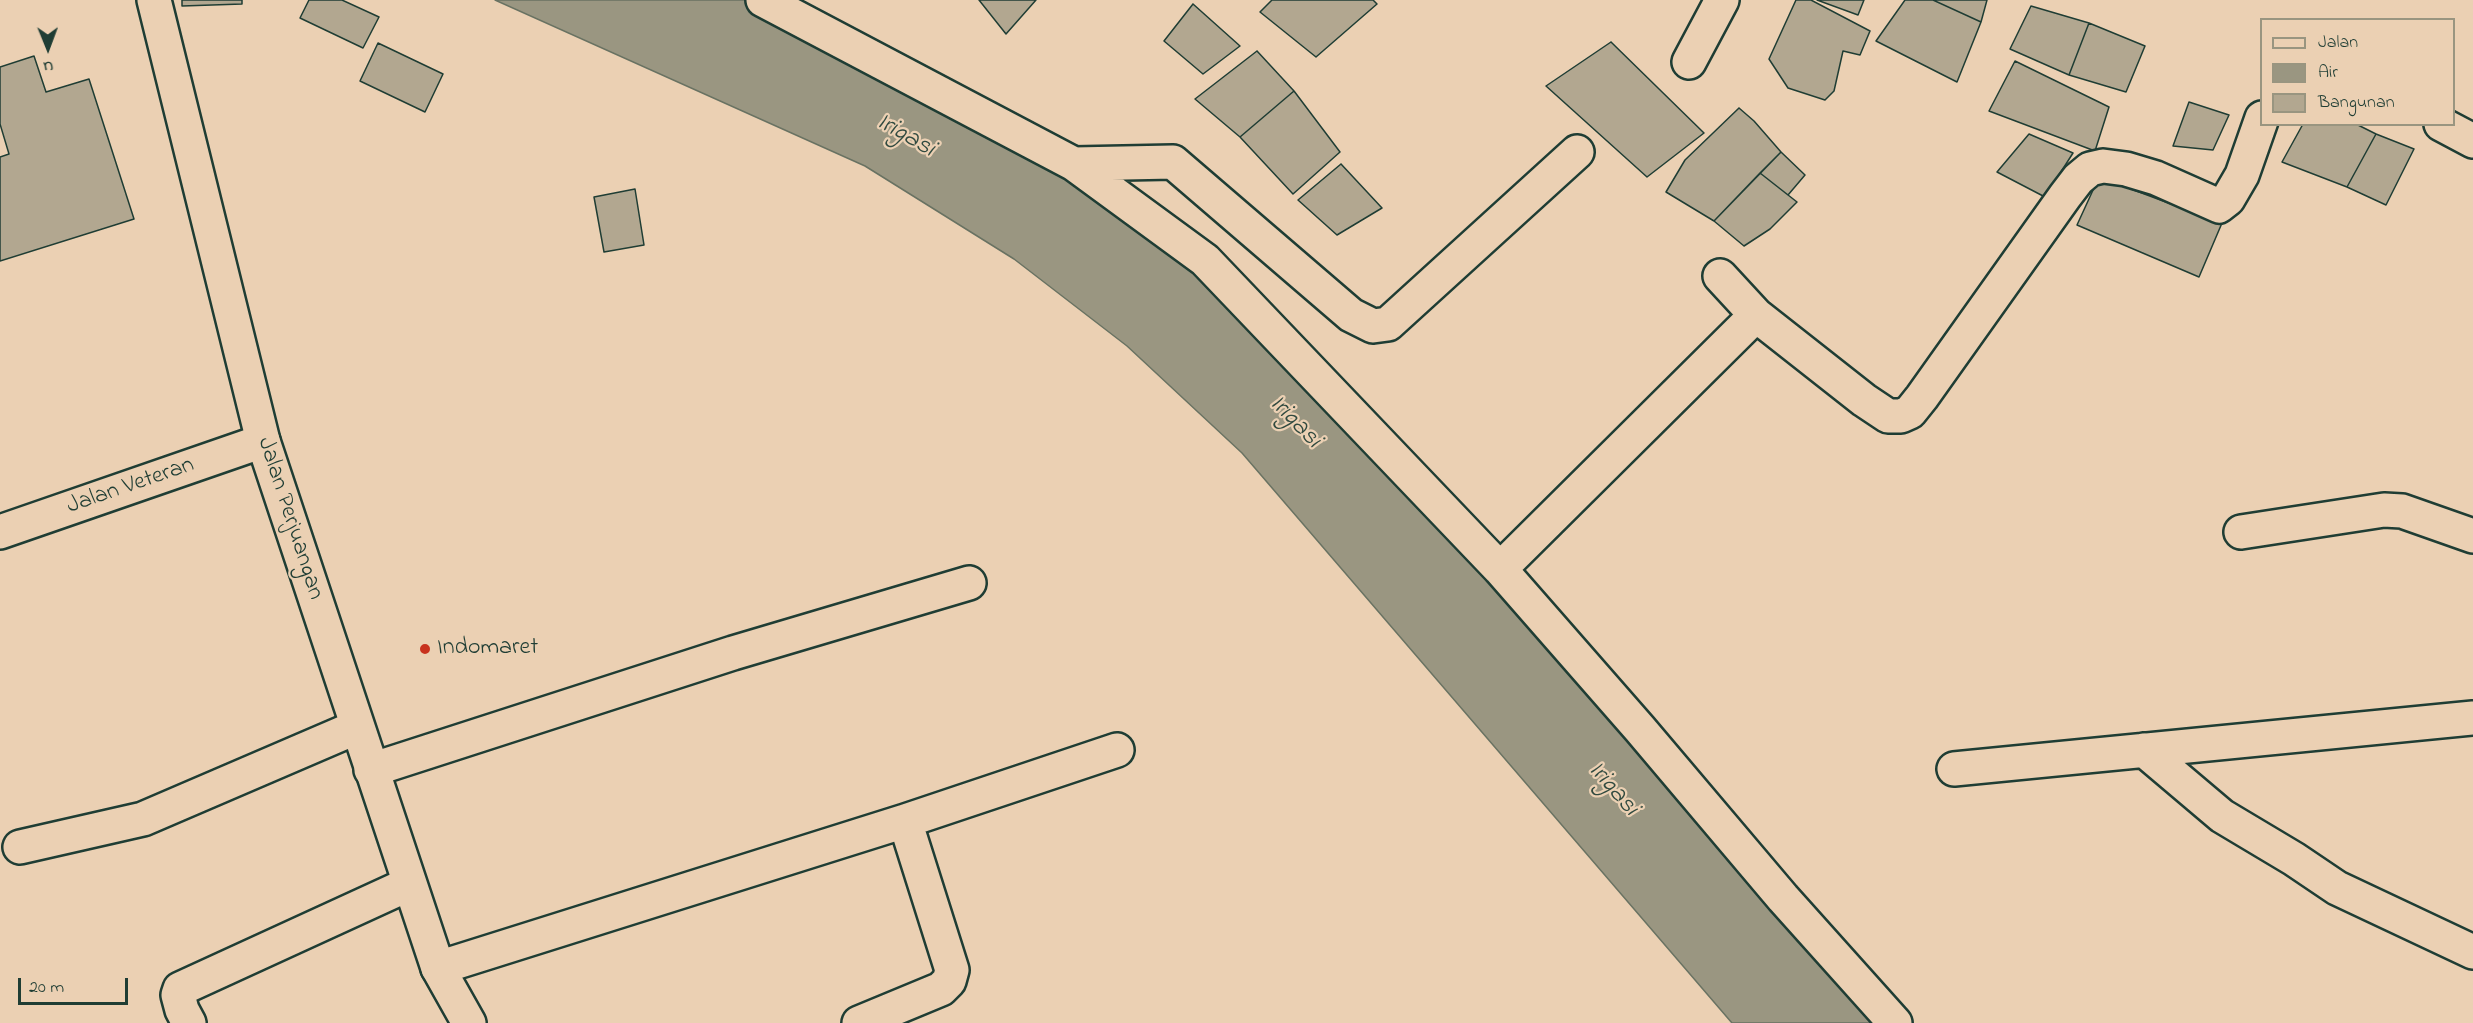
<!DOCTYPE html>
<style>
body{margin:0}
#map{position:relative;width:2473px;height:1023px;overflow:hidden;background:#ebd0b3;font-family:"Indie Flower",sans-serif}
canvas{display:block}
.legend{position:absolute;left:2260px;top:18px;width:195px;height:108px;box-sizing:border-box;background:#ebd0b3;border:2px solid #999580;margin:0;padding:8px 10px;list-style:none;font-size:18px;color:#1f3d34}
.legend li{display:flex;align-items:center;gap:12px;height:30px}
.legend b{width:30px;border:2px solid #999580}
.north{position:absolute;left:18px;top:18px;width:60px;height:60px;-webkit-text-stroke:4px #ebd0b3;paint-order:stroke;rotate:179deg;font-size:16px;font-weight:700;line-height:24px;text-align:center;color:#1f3d34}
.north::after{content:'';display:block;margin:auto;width:21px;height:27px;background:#1f3d34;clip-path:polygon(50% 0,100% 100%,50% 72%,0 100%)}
.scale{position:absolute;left:18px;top:978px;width:110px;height:27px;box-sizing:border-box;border:3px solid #1f3d34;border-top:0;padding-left:8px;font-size:18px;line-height:21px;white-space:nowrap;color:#1f3d34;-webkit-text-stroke:4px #ebd0b3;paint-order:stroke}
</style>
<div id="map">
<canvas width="2473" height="1023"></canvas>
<ul class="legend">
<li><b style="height:8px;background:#ebd0b3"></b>Jalan</li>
<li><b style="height:16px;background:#9a9681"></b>Air</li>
<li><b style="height:16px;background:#b2a790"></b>Bangunan</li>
</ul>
<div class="north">U</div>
<div class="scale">20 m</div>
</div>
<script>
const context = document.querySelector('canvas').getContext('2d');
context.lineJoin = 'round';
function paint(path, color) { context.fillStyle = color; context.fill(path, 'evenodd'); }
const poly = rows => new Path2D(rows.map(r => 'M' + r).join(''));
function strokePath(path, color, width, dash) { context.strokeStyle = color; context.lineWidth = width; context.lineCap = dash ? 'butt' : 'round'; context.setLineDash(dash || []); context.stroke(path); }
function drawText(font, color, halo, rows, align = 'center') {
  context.font = font + ' "Indie Flower",sans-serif'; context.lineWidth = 4.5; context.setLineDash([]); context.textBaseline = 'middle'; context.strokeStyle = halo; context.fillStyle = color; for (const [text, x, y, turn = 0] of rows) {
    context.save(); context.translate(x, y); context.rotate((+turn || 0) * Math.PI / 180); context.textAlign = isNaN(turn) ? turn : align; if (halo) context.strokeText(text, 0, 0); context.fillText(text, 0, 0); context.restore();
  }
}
const water = poly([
 [495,0,781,0,1073,167,1300,354,1876,1023,1732,1023,1242,453,1127,346,1014,259,865,166,495,0]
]);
paint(water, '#9a9681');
strokePath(water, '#697262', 1.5);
const building = poly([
 [182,0,242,0,242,4,182,6,182,0],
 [309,0,342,0,379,17,363,48,300,18,309,0],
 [979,0,1036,0,1006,34,979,0],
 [1272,0,1373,0,1377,4,1316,57,1260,12,1272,0],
 [1796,0,1811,0,1870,31,1860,55,1843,51,1834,91,1825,100,1788,88,1769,59,1796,0],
 [1817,0,1864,0,1858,15,1817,0],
 [1905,0,1933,0,1981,22,1957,82,1876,41,1905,0],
 [1933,0,1987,0,1981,22,1933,0],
 [1193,4,1240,46,1203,74,1164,41,1193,4],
 [2031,6,2089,23,2069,75,2010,49,2031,6],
 [2089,23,2145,46,2126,92,2069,75,2089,23],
 [1611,42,1704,133,1647,177,1546,86,1611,42],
 [378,43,443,74,425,112,360,81,378,43],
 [1257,51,1294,91,1240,137,1195,99,1257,51],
 [34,56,46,92,89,79,134,219,0,261,0,157,9,154,0,124,0,67,34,56],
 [2015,61,2109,107,2095,151,1989,111,2015,61],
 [1294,91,1340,152,1293,194,1240,137,1294,91],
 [2189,102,2229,115,2213,150,2173,146,2189,102],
 [1739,108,1754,121,1781,152,1714,221,1666,192,1685,160,1739,108],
 [2303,124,2356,124,2376,134,2347,187,2282,162,2303,124],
 [2029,134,2073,153,2045,197,1997,172,2029,134],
 [2376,134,2414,149,2386,205,2347,187,2376,134],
 [1781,152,1805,175,1788,195,1760,173,1781,152],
 [1341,164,1382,208,1337,235,1298,200,1341,164],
 [1760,173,1797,202,1770,229,1744,246,1714,221,1760,173],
 [2099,177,2222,223,2199,277,2077,225,2099,177],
 [635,189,644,245,604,252,594,197,635,189]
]);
paint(building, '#b2a790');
strokePath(building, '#1f3d34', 1.5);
const minor = poly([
 [763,0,1074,164,1205,260,1500,569,1640,729,1783,898,1895,1023],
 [1689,62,1722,0],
 [2441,124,2473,141],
 [1074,164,1173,162,1351,315,1373,326,1388,324,1577,152],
 [1720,276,1756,315],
 [0,532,263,441],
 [2241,532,2384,510,2402,511,2473,536],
 [1500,569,1756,315,1864,400,1888,416,1901,416,1910,412,1922,397,2065,196,2078,179,2090,169,2103,166,2126,169,2156,178,2219,206,2228,199,2242,175,2262,118],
 [2144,750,2222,816,2294,859,2337,888,2473,952],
 [1954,769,2473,718],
 [371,770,733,653,969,583],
 [20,847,143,819,357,727],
 [438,968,905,821,1117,750],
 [189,1023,182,1010,178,995,180,989,409,884],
 [859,1023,941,989,949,981,952,970,905,821]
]);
const major = poly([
 [154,0,263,441,438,968,469,1023]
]);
strokePath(minor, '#1f3d34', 38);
strokePath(major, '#1f3d34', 38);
strokePath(minor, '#ebd0b3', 33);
strokePath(major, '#ebd0b3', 33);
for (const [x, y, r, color] of [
 [425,649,6,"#c8321e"]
]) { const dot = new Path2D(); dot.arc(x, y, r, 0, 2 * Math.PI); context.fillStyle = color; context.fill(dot); strokePath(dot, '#ebd0b3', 2); }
drawText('24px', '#1f3d34', '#ebd0b3', [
 ["Jalan Veteran",131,487,-19],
 ["Jalan Perjuangan",289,519,72]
]);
drawText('24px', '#1f3d34', '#ebd0b3', [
 ["Indomaret",437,649]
], 'left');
drawText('italic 26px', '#314a40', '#ebd0b3', [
 ["Irigasi",905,137,30],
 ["Irigasi",1294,423,46],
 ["Irigasi",1612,790,49]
]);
</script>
